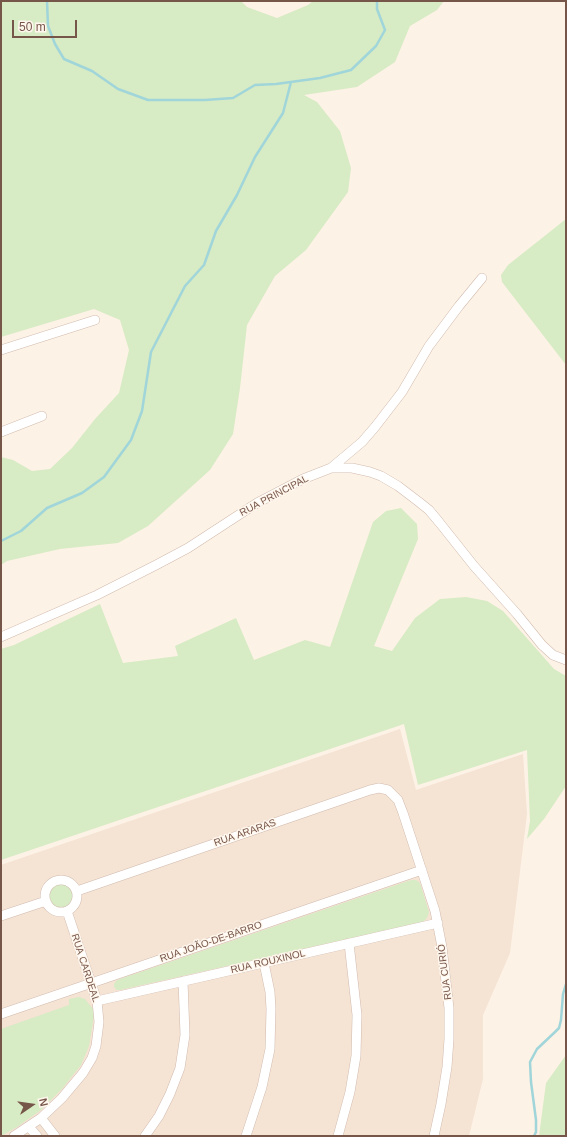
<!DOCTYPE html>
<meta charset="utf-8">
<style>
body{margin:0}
#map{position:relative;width:567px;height:1137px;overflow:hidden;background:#fdf2e6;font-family:Helvetica,sans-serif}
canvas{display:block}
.frame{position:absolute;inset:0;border:2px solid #77564a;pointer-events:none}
.north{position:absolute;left:12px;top:1085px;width:40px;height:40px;-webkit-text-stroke:3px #fff7ed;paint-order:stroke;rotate:77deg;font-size:11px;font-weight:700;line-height:16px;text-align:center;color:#77564a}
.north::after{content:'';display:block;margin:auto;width:14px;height:18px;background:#77564a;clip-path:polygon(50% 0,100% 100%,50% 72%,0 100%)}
.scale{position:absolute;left:12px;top:20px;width:65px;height:18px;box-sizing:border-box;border:2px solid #77564a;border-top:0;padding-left:5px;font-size:12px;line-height:14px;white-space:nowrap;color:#77564a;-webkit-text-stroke:3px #fff7ed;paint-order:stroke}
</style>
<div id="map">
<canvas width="567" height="1137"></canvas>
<div class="frame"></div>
<div class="north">N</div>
<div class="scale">50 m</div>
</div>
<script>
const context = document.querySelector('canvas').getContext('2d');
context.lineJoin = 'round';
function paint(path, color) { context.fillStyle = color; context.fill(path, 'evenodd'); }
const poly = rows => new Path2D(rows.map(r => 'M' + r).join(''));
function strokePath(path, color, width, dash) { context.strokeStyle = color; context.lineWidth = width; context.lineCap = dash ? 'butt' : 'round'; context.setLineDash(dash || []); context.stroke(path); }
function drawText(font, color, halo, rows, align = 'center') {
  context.font = font + ' Helvetica,sans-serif'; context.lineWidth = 3; context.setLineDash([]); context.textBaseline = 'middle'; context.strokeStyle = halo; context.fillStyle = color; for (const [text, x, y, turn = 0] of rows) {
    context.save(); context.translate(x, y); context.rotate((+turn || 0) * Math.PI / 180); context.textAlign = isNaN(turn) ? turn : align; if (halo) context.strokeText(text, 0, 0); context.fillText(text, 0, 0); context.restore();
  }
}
paint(poly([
 [400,729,416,790,523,754,527,814,510,953,483,1015,483,1079,469,1136,1,1136,1,865]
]), '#f5e3d4');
paint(poly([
 [1,1,241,1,247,7,277,18,308,5,313,1,444,1,437,10,410,26,395,62,357,87,304,95,317,102,340,131,351,168,348,192,306,250,275,276,247,325,240,388,233,434,210,470,148,526,118,543,60,549,7,561,1,565,1,457,13,460,32,471,50,469,72,448,95,419,119,393,129,350,120,320,94,309,1,337],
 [566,219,566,365,502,282,501,275,508,265],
 [401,508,417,524,418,539,374,646,392,651,415,618,440,599,466,597,487,601,503,611,554,669,566,676,566,786,544,819,527,839,530,821,527,750,418,785,404,724,1,860,1,649,14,645,100,604,123,663,178,656,175,646,236,618,254,660,305,640,330,647,373,522,386,511],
 [411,880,416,880,420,883,429,912,427,918,423,922,120,990,117,990,114,987,114,984,117,980],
 '48 896a13 13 0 1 1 26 0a13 13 0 1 1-26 0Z',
 [79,997,85,999,93,1009,94,1016,89,1046,81,1065,62,1089,41,1110,17,1127,1,1136,1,1029,69,1005,69,999],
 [566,1055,566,1136,539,1136,546,1083]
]), '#d7ebc4');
strokePath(poly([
 [47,1,48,26,55,44,64,59,92,71,118,89,148,100,205,100,233,98,255,85,276,84,320,78,351,70,376,46,385,30,377,9,377,1],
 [1,541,21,531,47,508,82,493,104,477,131,440,142,411,151,352,185,286,204,265,216,231,237,195,255,157,283,113,291,82],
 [534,1136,536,1132,536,1120,531,1082,530,1062,537,1049,555,1032,559,1028,561,1020,563,994,566,984]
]), '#a0d5da', 2.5);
const street = poly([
 [1,350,95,320],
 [1,432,42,416],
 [331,468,352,468,370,472,381,476,398,486,419,502,429,510,439,522,474,566,517,614,542,645,553,655,566,660],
 [1,637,97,595,156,565,188,548,257,503,303,479,331,468,362,442,375,427,402,392,429,346,459,306,482,278],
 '45 896a16 16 0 1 1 32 0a16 16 0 1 1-32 0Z',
 [77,891,370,790,379,788,388,790,398,800,403,813,435,911,442,947,449,1008,449,1039,447,1067,441,1104,434,1136],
 [1,916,46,901],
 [97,1001,438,923],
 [1,1014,422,870],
 [41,1118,55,1136],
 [29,1127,37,1136],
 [14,1136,41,1118,62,1098,83,1073,92,1058,96,1046,99,1022,97,1001,67,911],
 [145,1136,159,1116,170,1094,180,1068,185,1035,183,981],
 [246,1136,262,1087,270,1049,271,1009,270,992,264,963],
 [338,1136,350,1092,356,1056,357,1015,349,943]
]);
strokePath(street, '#d1bbae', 10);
strokePath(street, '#fff', 9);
drawText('10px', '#77564a', '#fff7ed', [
 ["RUA PRINCIPAL",274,496,-28],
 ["RUA ARARAS",245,833,-19],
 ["RUA JOÃO-DE-BARRO",211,942,-19],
 ["RUA ROUXINOL",268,962,-13],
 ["RUA CARDEAL",85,968,72],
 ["RUA CURIÓ",445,972,-97]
]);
</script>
